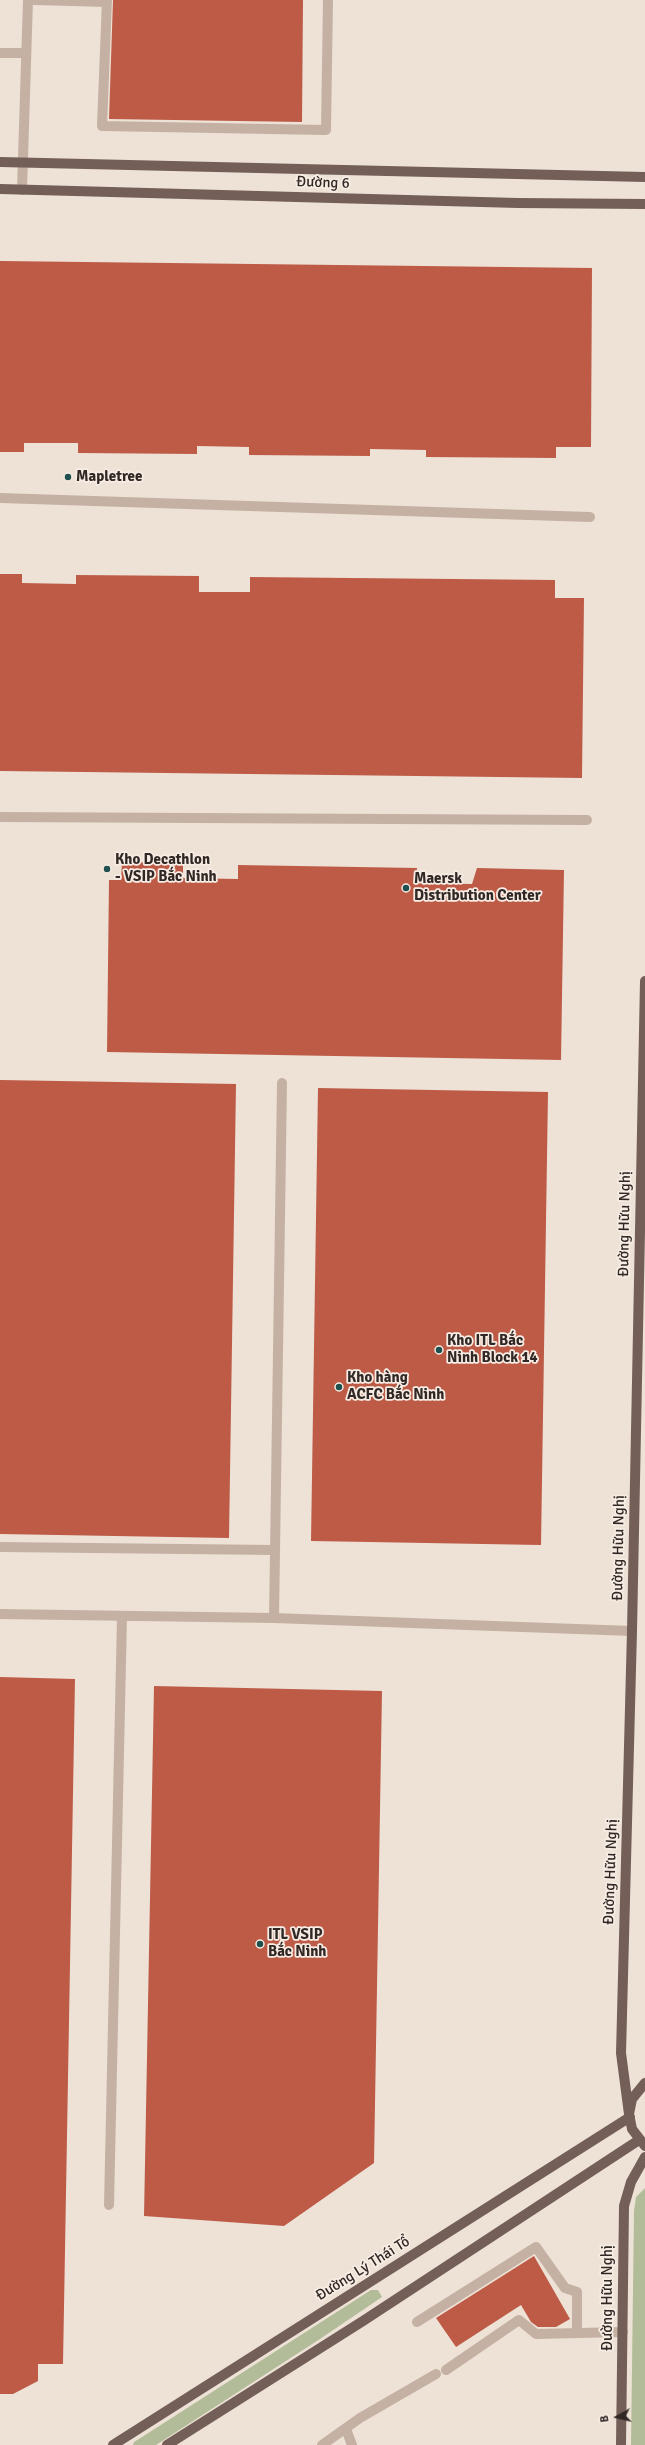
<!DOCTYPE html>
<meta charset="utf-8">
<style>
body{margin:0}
#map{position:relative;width:645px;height:2445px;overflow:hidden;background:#eee2d7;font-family:Signika,sans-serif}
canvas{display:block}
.north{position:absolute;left:597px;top:2397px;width:40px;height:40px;-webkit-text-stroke:3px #f7ece3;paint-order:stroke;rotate:262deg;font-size:11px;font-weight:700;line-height:16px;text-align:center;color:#312825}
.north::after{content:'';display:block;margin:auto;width:14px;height:18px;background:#312825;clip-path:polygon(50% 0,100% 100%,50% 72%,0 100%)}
</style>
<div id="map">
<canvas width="645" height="2445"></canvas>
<div class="north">B</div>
</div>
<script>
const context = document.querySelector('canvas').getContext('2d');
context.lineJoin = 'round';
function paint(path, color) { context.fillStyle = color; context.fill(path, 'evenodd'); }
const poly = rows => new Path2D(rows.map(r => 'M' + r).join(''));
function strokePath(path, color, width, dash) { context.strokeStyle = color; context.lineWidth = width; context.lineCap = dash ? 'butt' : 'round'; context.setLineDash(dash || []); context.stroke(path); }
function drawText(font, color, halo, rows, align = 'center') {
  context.font = font + ' Signika,sans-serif'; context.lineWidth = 3.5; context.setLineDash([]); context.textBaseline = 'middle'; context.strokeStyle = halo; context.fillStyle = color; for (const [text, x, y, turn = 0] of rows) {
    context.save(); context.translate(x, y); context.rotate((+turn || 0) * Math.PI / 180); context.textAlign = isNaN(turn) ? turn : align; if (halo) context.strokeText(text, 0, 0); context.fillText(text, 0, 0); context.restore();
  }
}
paint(poly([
 [645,2188,645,2445,631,2445,634,2211,636,2197],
 [371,2290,378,2290,382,2297,320,2339,156,2445,133,2445,134,2442,142,2437]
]), '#b3bc99');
paint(poly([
 [113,0,303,0,302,122,109,119],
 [0,261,592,268,591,447,556,447,556,458,426,457,426,450,370,449,370,456,249,455,249,447,197,446,197,454,78,453,78,443,24,443,24,452,0,452],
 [0,574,22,574,22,583,76,584,76,575,199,576,199,592,250,592,250,577,555,580,555,598,584,598,582,778,0,771],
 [122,862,183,863,183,878,238,879,238,865,417,868,416,883,472,884,477,868,564,870,561,1060,107,1052,109,880,121,880],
 [0,1080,236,1084,229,1538,0,1534],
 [318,1088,548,1092,541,1545,311,1541],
 [0,1677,75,1679,63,2364,38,2364,38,2381,13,2394,0,2394],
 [154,1686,382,1691,374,2163,284,2226,144,2216],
 [534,2256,570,2319,556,2327,538,2327,531,2322,521,2305,456,2347,436,2318]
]), '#bd5b47');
strokePath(poly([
 [34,0,107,2],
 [107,0,102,126,326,130,328,0],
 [0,53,26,53],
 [22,190,28,0],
 [0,498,590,517],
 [0,817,587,820],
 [0,1547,275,1550],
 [0,1614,274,1618,632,1631],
 [274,1618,282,1083],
 [109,2205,122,1617],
 [417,2322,536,2247,565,2288,577,2292,577,2333],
 [446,2370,519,2320,536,2334,623,2332],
 [346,2429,352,2445],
 [322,2445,360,2418,436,2374]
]), '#c5b1a4', 10);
strokePath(poly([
 [0,162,645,177],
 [0,189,518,203,645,204],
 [645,2083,632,2099,629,2114,632,2129,645,2146],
 [629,2114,621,2053,632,1631,645,981],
 [113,2445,630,2117],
 [167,2445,363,2321,639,2140],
 [621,2445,624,2206,631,2182,645,2157]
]), '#735f57', 10);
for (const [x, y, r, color] of [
 [68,477,4,"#1e504f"],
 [107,869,4,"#1e504f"],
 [406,888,4,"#1e504f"],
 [439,1350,4,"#1e504f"],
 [339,1387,4,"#1e504f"],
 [260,1944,4,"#1e504f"]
]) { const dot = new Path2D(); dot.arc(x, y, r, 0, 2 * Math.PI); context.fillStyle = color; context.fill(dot); strokePath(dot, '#f7ece3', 1.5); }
drawText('15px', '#312825', '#f7ece3', [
 ["Đường 6",323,183,2],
 ["Đường Hữu Nghị",625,1224,-89],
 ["Đường Hữu Nghị",619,1548,-89],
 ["Đường Hữu Nghị",611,1872,-88],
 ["Đường Lý Thái Tổ",363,2269,-32],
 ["Đường Hữu Nghị",608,2298,-90]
]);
drawText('bold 15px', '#312825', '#f7ece3', [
 ["Mapletree",76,477],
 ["Kho Decathlon",115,860],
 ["- VSIP Bắc Ninh",115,877],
 ["Maersk",414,879],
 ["Distribution Center",414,896],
 ["Kho ITL Bắc",447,1341],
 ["Ninh Block 14",447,1358],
 ["Kho hàng",347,1378],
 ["ACFC Bắc Ninh",347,1395],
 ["ITL VSIP",268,1935],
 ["Bắc Ninh",268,1952]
], 'left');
</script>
